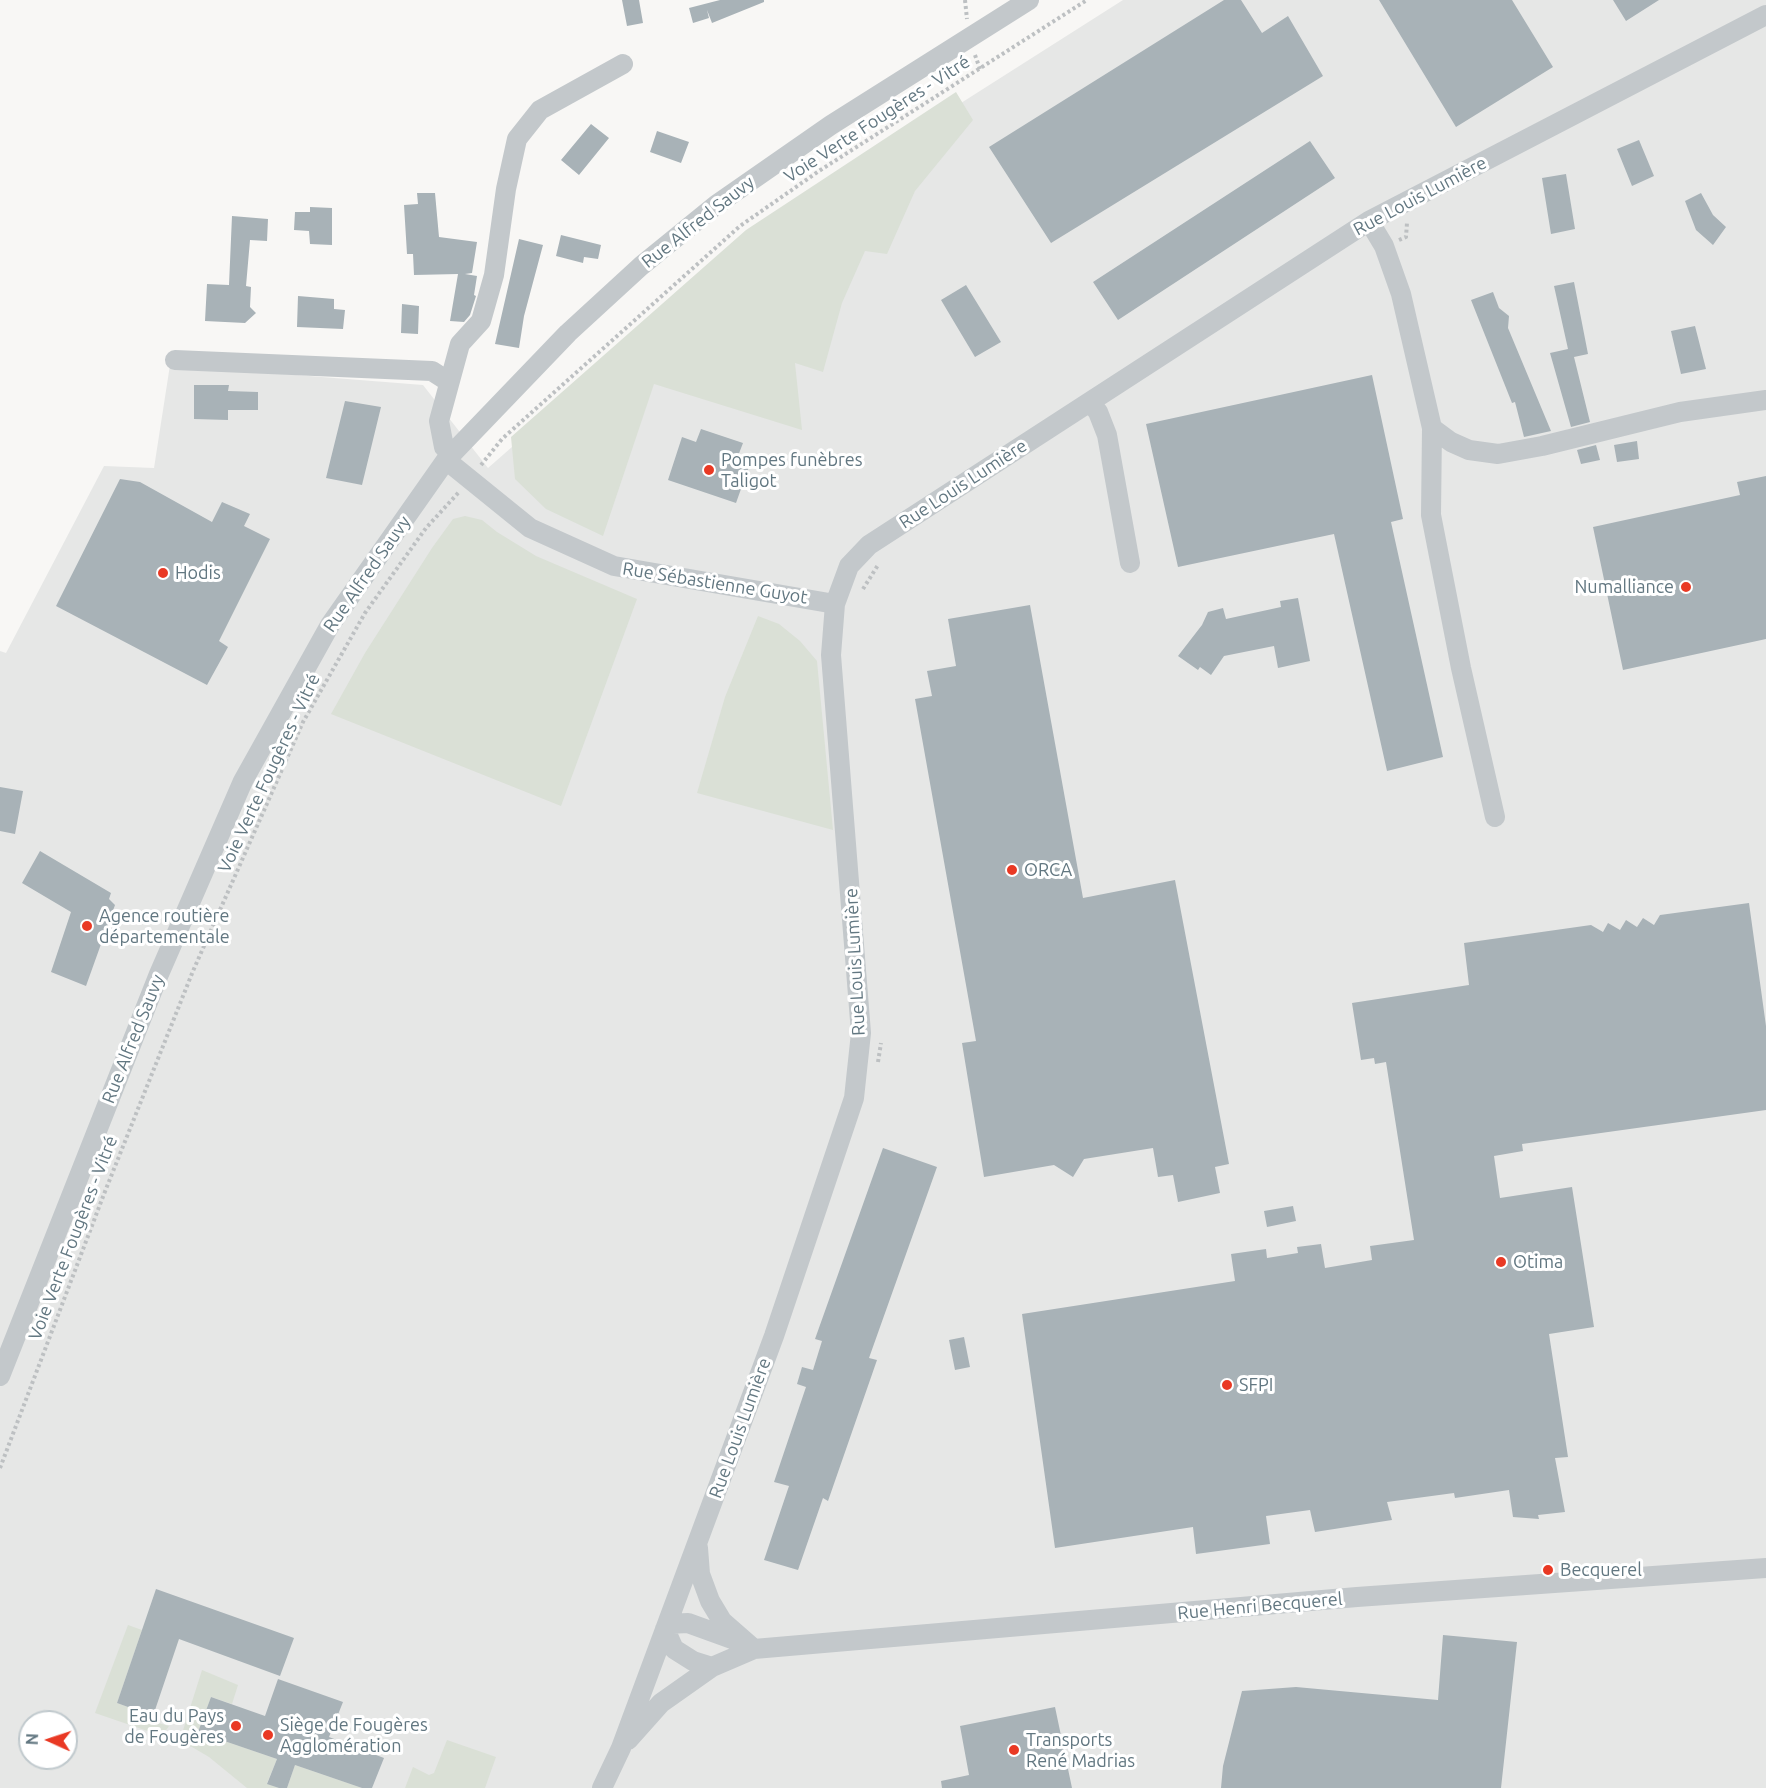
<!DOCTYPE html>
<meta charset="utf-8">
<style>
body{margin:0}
#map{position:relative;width:1766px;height:1788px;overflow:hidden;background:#f8f7f5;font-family:Ubuntu,sans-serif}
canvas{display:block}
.north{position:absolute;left:18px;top:1710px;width:60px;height:60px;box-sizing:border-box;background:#fff;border:2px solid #c0c9cd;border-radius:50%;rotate:273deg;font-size:16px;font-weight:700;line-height:24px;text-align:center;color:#627781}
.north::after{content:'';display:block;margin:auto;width:21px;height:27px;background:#e93924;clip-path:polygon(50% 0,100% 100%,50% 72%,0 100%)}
</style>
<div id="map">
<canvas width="1766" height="1788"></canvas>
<div class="north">N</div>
</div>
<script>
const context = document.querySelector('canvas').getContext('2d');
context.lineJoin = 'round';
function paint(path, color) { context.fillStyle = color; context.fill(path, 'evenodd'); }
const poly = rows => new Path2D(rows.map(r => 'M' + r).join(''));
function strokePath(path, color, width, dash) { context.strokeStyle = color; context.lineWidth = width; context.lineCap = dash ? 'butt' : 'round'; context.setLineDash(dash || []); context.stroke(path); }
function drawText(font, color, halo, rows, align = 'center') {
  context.font = font + ' Ubuntu,sans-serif'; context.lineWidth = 6; context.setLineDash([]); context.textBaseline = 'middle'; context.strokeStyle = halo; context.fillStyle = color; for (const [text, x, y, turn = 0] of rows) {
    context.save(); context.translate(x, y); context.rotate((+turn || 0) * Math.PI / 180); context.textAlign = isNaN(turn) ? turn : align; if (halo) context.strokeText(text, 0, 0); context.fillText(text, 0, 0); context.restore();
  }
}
paint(poly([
 [1123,0,1766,0,1766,1788,0,1788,0,651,6,653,104,466,154,468,170,365,423,385,488,468,755,234],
 [30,1722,66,1722,66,1758,30,1758]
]), '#e6e7e6');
paint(poly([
 [956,92,973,120,915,191,887,254,865,251,842,303,823,372,795,363,802,430,654,384,603,536,546,509,515,479,511,437,746,230],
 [465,516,482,520,497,532,536,556,637,599,561,806,331,714,365,653,432,548,453,519],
 [758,616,779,624,800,641,817,661,833,830,697,793,725,697],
 [128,1625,142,1630,117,1703,153,1716,152,1721,169,1726,162,1736,95,1713],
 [202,1670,238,1685,232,1704,211,1697,198,1732,277,1759,267,1783,279,1788,247,1788,209,1757,192,1747,179,1743],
 [447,1740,496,1757,485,1788,405,1788,413,1767,429,1775,434,1773],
 [295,1765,362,1788,287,1788]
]), '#dae0d6');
paint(poly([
 [622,0,639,0,643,23,627,26],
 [720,0,764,0,764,2,712,23,707,10,709,18,693,23,689,8],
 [1224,0,1241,0,1262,33,1288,16,1323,76,1051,243,989,147],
 [1379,0,1512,0,1553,67,1456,127],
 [1613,0,1659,0,1626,21],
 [591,124,609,138,579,175,561,160],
 [657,131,689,142,681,163,650,152],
 [1639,140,1654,176,1632,186,1617,149],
 [1310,141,1335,178,1118,320,1093,282],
 [1566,174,1575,229,1551,234,1542,178],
 [417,193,435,193,439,237,477,242,472,273,465,274,477,276,474,295,476,296,470,315,464,322,450,321,458,274,414,275,413,254,407,254,404,205,418,204],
 [1701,193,1713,215,1726,227,1713,245,1696,230,1685,201],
 [310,207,332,208,332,245,310,244,309,231,294,230,295,212,310,212],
 [232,216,268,219,267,241,250,240,246,286,251,287,250,307,256,313,245,323,205,321,207,284,229,285],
 [561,235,601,245,598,259,584,257,583,263,556,256],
 [519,239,543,245,524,316,519,348,495,344],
 [1574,282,1588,354,1574,357,1590,422,1571,427,1550,353,1568,349,1554,286],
 [966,285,1001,342,975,357,941,300],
 [1493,292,1499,308,1509,316,1508,328,1551,431,1524,437,1515,402,1512,403,1471,300],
 [298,296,334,299,334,309,345,310,343,329,297,327],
 [402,304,419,306,418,334,401,333],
 [1695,326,1706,369,1681,374,1671,331],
 [1372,375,1403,519,1391,522,1443,757,1387,771,1334,534,1178,567,1146,424],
 [194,385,229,385,228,391,258,392,258,410,228,410,228,420,194,419],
 [345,401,381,407,362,485,326,478],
 [701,429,743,443,738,456,751,461,736,503,668,480,682,437,696,442],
 [1637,441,1639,459,1617,462,1614,445],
 [1596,445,1600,460,1581,464,1577,450],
 [1766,476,1766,639,1623,670,1593,527,1740,495,1737,482],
 [120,479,140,482,212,522,222,502,250,514,244,526,270,539,219,641,228,647,207,685,56,606],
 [1298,598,1310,661,1278,668,1274,646,1224,656,1211,675,1200,667,1198,670,1178,656,1202,625,1208,612,1223,608,1226,619,1281,607,1280,601],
 [1030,605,1083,898,1175,880,1229,1164,1215,1167,1220,1193,1178,1202,1173,1175,1158,1177,1153,1148,1084,1159,1073,1177,1054,1165,984,1177,962,1043,976,1041,915,699,932,696,927,671,956,666,948,619],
 [0,787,23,791,15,834,0,831],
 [40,851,111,893,109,899,115,905,86,986,51,972,71,912,22,883],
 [1749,903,1766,1026,1766,1110,1522,1144,1523,1151,1494,1156,1500,1198,1572,1187,1594,1327,1549,1334,1568,1457,1555,1458,1565,1512,1538,1515,1539,1519,1513,1517,1509,1490,1455,1498,1454,1493,1387,1502,1392,1520,1315,1532,1310,1510,1266,1516,1270,1544,1196,1554,1193,1527,1055,1548,1022,1314,1235,1281,1231,1254,1266,1249,1267,1258,1298,1253,1297,1247,1321,1244,1325,1268,1372,1260,1370,1246,1414,1240,1386,1062,1375,1064,1374,1058,1361,1060,1352,1003,1469,985,1464,943,1591,925,1603,932,1608,923,1620,930,1626,920,1637,927,1643,918,1654,925,1660,915],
 [883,1148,937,1167,869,1358,877,1360,828,1501,823,1498,798,1570,764,1560,789,1486,774,1482,806,1387,797,1384,802,1367,813,1370,822,1341,815,1339],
 [1293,1206,1296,1221,1267,1227,1264,1211],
 [964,1337,970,1367,955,1370,949,1340],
 [156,1589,294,1638,280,1676,179,1639,153,1716,117,1703],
 [1443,1635,1517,1642,1501,1788,1221,1788,1223,1766,1242,1691,1296,1687,1438,1700],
 [278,1679,343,1702,329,1737,384,1758,372,1788,362,1788,295,1765,287,1788,279,1788,267,1784,277,1759,198,1732,211,1697,265,1716],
 [1055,1707,1072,1788,942,1788,941,1781,969,1775,960,1726]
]), '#a8b2b7');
strokePath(poly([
 [965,0,967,19],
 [975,55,980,69],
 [1399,240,1406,237,1407,223],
 [481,465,502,439,740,226,819,171,1087,0],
 [863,589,878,565],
 [878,1062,881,1043],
 [0,1468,104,1194,193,971,303,722,365,613,426,528,459,492]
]), '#bdc0c2', 4, [3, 3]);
strokePath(poly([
 [1369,221,1384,246,1401,294,1432,428,1431,515,1461,668,1495,817],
 [175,360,432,371,449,382],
 [1090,402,1098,412,1107,435,1130,563],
 [1432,428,1451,442,1469,450,1498,454,1542,446,1680,412,1766,400],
 [451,455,444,447,439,421,460,344,481,321,494,275,506,189,517,139,540,110,623,64],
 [446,460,530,528,614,566,835,604],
 [0,1376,159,974,243,781,330,625,446,460,568,333,641,266,716,205,831,125,1029,0],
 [698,1548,700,1574,710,1601,722,1621,754,1649],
 [668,1624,688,1623,735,1640],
 [665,1629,674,1649,693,1661,712,1667],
 [628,1740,661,1703,712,1667,754,1649,1357,1597,1766,1568],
 [602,1788,621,1748,774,1336,854,1098,861,1033,831,655,835,604,849,566,869,545,1369,221,1766,15]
]), '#c3c8cb', 20);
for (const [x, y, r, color] of [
 [709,470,6,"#e93924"],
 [163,573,6,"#e93924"],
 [1686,587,6,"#e93924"],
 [1012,870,6,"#e93924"],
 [87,926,6,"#e93924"],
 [1501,1262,6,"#e93924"],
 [1227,1385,6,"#e93924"],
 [1548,1570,6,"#e93924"],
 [236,1726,6,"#e93924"],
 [268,1735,6,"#e93924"],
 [1014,1750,6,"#e93924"]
]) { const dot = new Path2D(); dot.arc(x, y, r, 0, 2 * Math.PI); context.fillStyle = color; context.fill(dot); strokePath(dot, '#fff', 2); }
drawText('18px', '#627781', '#fff', [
 ["Voie Verte Fougères - Vitré",877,119,-33],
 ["Rue Louis Lumière",1420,196,-28],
 ["Rue Alfred Sauvy",698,222,-38],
 ["Rue Louis Lumière",963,484,-33],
 ["Rue Alfred Sauvy",367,574,-55],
 ["Rue Sébastienne Guyot",715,583,9],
 ["Voie Verte Fougères - Vitré",269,773,-65],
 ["Rue Louis Lumière",855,962,-93],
 ["Rue Alfred Sauvy",133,1039,-68],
 ["Voie Verte Fougères - Vitré",73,1238,-69],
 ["Rue Louis Lumière",740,1428,-70],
 ["Rue Henri Becquerel",1260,1606,-5]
]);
drawText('18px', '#627781', '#fff', [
 ["Pompes funèbres",721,460],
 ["Taligot",721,481],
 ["Hodis",175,573],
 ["Numalliance",1674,587,"right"],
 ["ORCA",1024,870],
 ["Agence routière",99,916],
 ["départementale",99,937],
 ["Otima",1513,1262],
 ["SFPI",1239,1385],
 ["Becquerel",1560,1570],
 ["Eau du Pays",224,1716,"right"],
 ["de Fougères",224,1737,"right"],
 ["Siège de Fougères",280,1725],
 ["Agglomération",280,1746],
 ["Transports",1026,1740],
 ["René Madrias",1026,1761]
], 'left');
</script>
